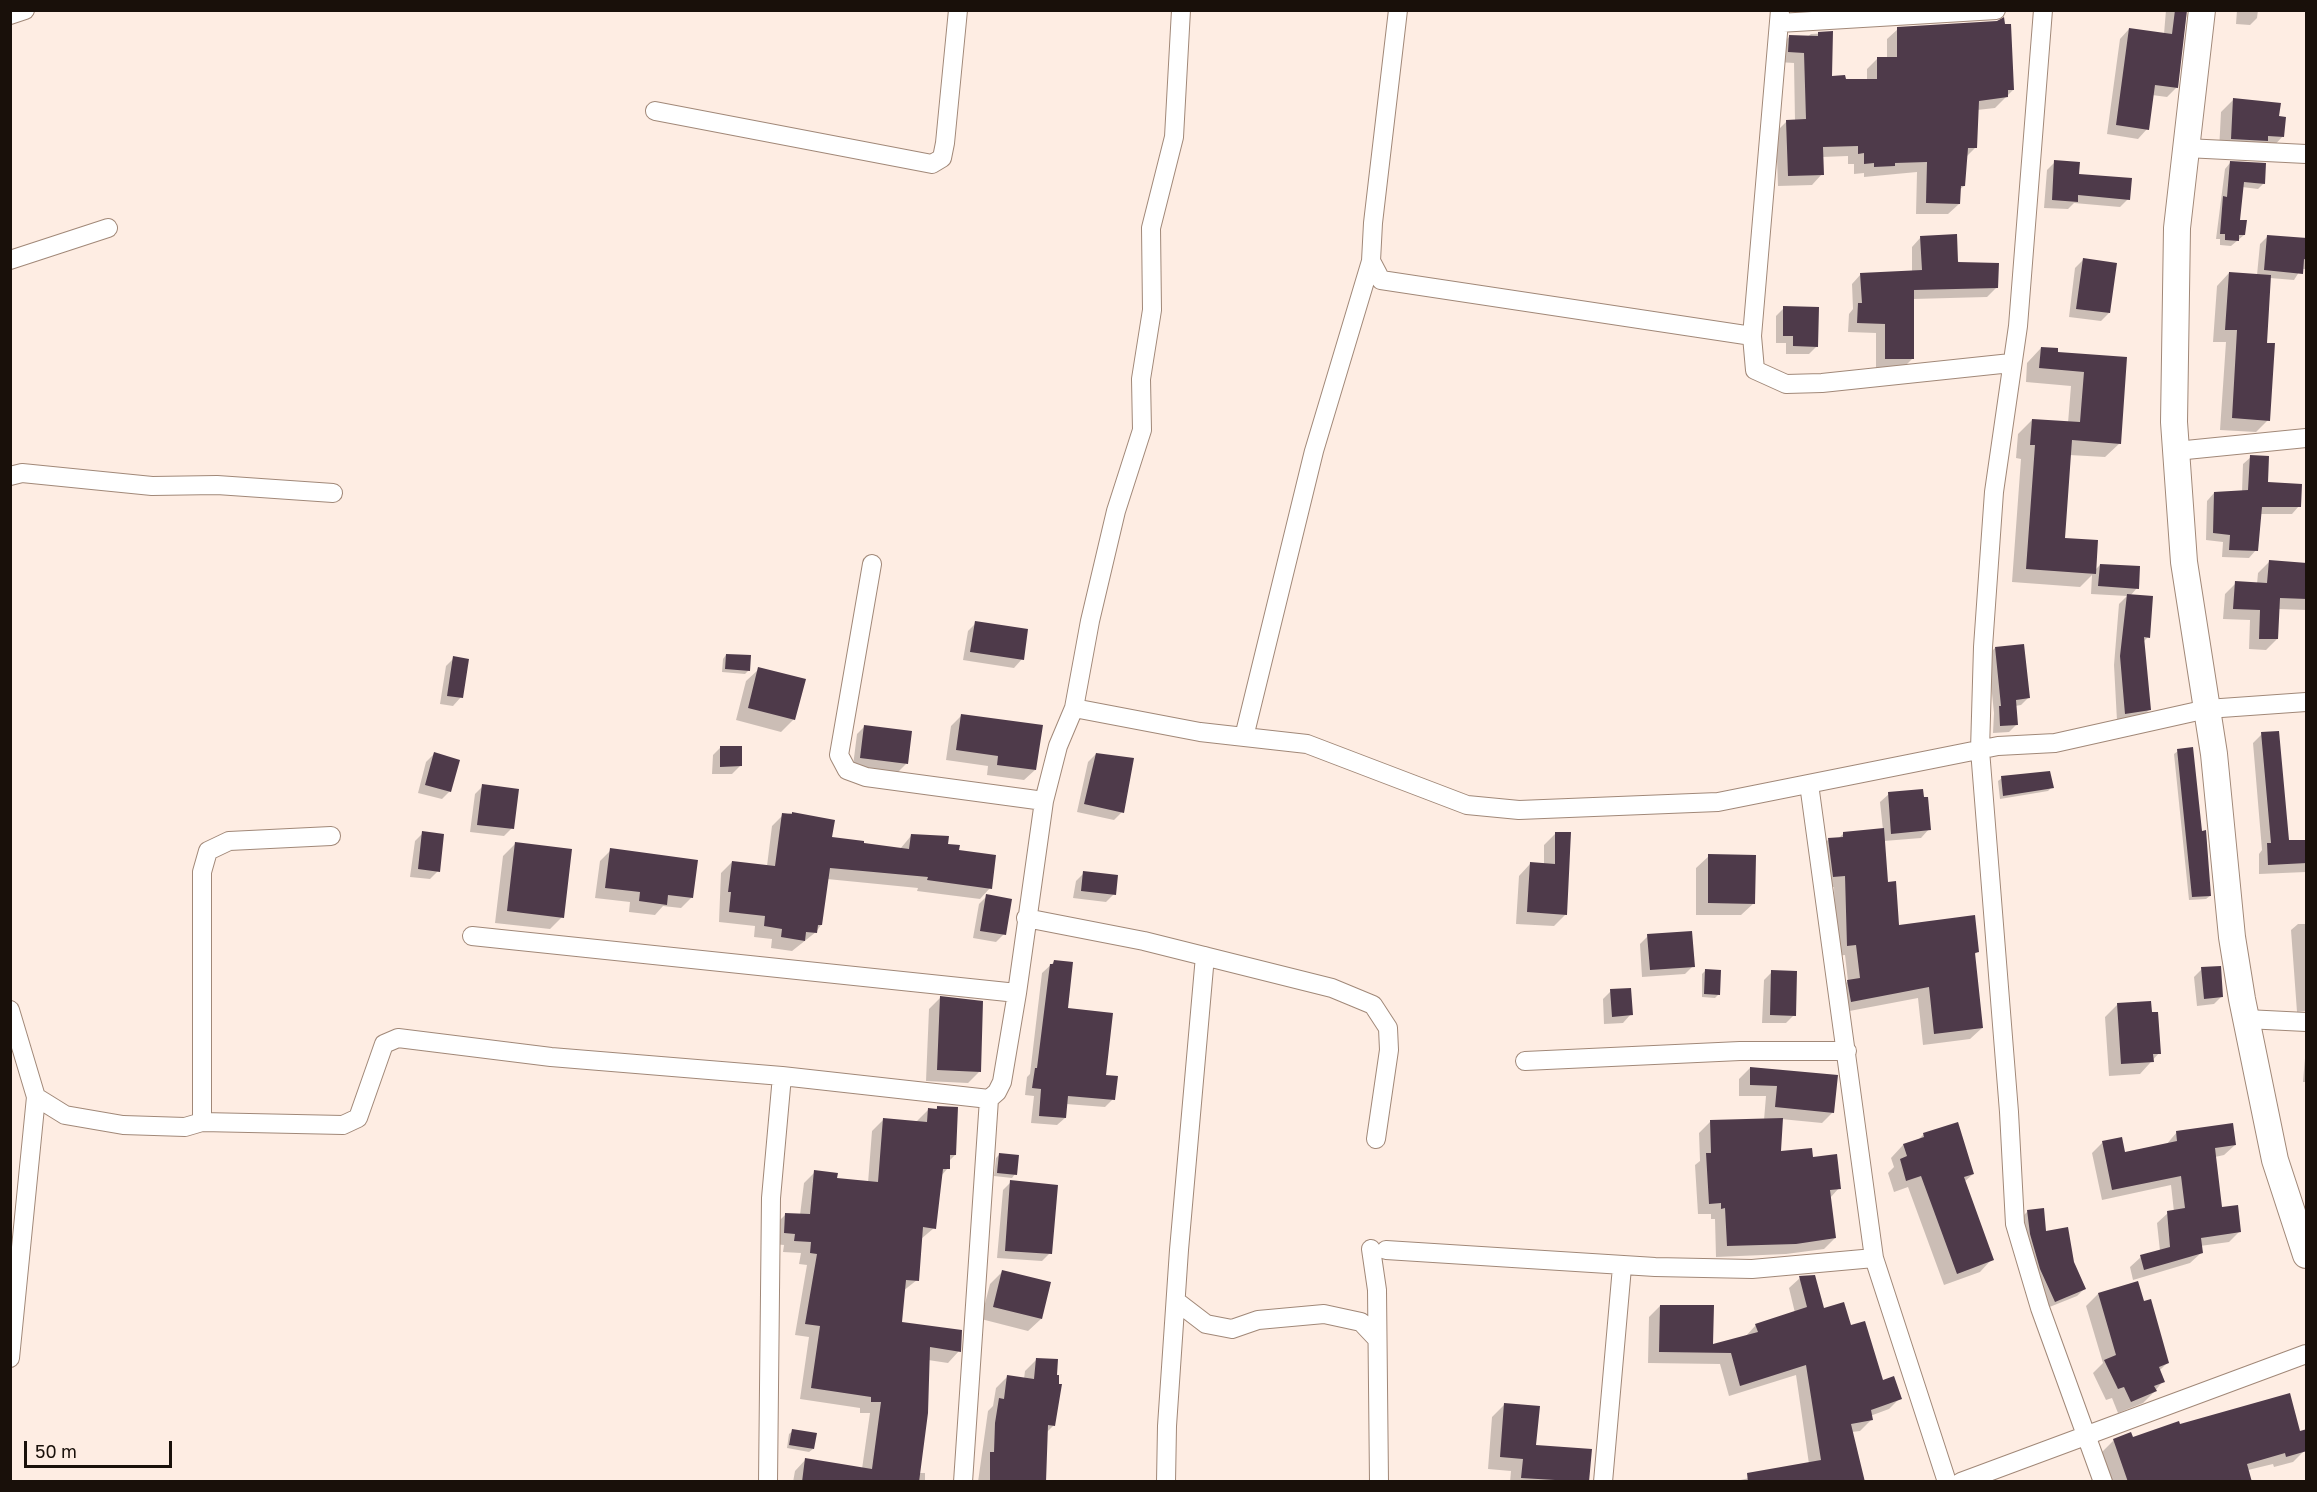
<!DOCTYPE html>
<style>
body{margin:0}
#map{position:relative;width:2317px;height:1492px;overflow:hidden;background:#feede3;font-family:"Golos Text",sans-serif}
canvas{display:block}
.frame{position:absolute;inset:0;border:12px solid #19100a;pointer-events:none}
.scale{position:absolute;left:24px;top:1441px;width:148px;height:27px;box-sizing:border-box;border:3px solid #19100a;border-top:0;padding-left:8px;font-size:18px;line-height:21px;white-space:nowrap;color:#19100a;-webkit-text-stroke:4px #feede3;paint-order:stroke}
</style>
<div id="map">
<canvas width="2317" height="1492"></canvas>
<div class="frame"></div>
<div class="scale">50 m</div>
</div>
<script>
const context = document.querySelector('canvas').getContext('2d');
context.lineJoin = 'round';
function paint(path, color) { context.fillStyle = color; context.fill(path, 'evenodd'); }
const poly = rows => new Path2D(rows.map(r => 'M' + r).join(''));
function strokePath(path, color, width, dash) { context.strokeStyle = color; context.lineWidth = width; context.lineCap = dash ? 'butt' : 'round'; context.setLineDash(dash || []); context.stroke(path); }
paint(poly([
 [1797,10,1842,10,1798,22],
 [2166,10,2187,10,2177,87,2167,97,2152,95,2147,129,2138,139,2107,134,2120,39,2129,29,2164,34],
 [2237,10,2258,10,2257,18,2250,25,2236,24],
 [1898,29,2013,90,1995,108,1977,110,1975,148,1966,157,1964,186,1959,190,1959,204,1948,214,1916,214,1917,172,1864,177,1864,173,1854,174,1854,164,1848,164,1848,156,1822,157,1822,174,1812,185,1778,186,1776,132,1787,121,1795,121,1794,63,1778,62,1779,47,1790,36,1807,37,1811,34,1832,33,1830,77,1844,81,1867,81,1867,69,1878,58,1887,58,1887,39],
 [2233,100,2278,117,2283,136,2271,149,2219,151,2221,112],
 [2055,162,2078,175,2128,199,2120,207,2074,203,2068,209,2044,208,2047,170],
 [2230,163,2264,183,2258,189,2242,187,2239,221,2244,235,2231,246,2220,245,2220,239,2216,239,2225,169],
 [1921,237,1997,287,1987,297,1913,299,1913,358,1903,368,1876,368,1876,333,1848,332,1849,314,1853,309,1852,284,1861,274,1912,272,1912,247],
 [2267,237,2306,240,2306,269,2301,269,2294,280,2270,278,2265,344,2268,420,2256,432,2220,430,2226,342,2213,342,2217,286,2229,273,2257,275,2260,244],
 [2083,260,2109,313,2101,321,2069,317,2075,268],
 [1784,308,1817,346,1809,354,1786,354,1786,343,1776,343,1776,316],
 [2041,348,2056,353,2125,358,2120,443,2105,457,2069,455,2063,539,2094,571,2100,565,2137,588,2130,596,2148,637,2143,642,2149,710,2141,718,2117,721,2114,665,2119,604,2127,596,2091,594,2092,575,2080,587,2012,582,2021,459,2016,458,2018,434,2032,420,2068,423,2071,386,2026,382,2027,363],
 [2251,457,2266,483,2299,506,2292,514,2260,514,2256,550,2249,558,2222,557,2223,542,2206,540,2207,501,2214,493,2242,492,2243,464],
 [2269,562,2306,564,2306,610,2278,609,2277,639,2266,650,2249,649,2250,620,2223,619,2225,594,2236,583,2257,584,2258,573],
 [976,623,1022,659,1014,668,963,660,968,631],
 [1995,648,2028,698,2021,705,2015,706,2016,725,2009,732,1993,733,1994,713,1988,655],
 [726,655,749,670,745,674,722,672,723,659],
 [454,658,461,697,453,706,440,704,446,666],
 [759,669,794,719,781,732,736,720,746,681],
 [962,715,1035,770,1024,780,987,775,988,766,946,760,951,726],
 [865,726,906,764,898,772,853,766,857,734],
 [2262,734,2288,842,2306,841,2306,872,2259,874,2259,854,2262,850,2253,743],
 [721,747,740,766,732,774,712,774,713,755],
 [2178,751,2210,896,2206,899,2189,900,2174,754],
 [434,754,450,791,442,799,418,793,426,762],
 [1096,754,1122,812,1114,820,1077,812,1088,762],
 [2002,778,2052,787,2048,791,2000,799,1998,781],
 [483,786,512,828,504,836,470,832,475,794],
 [1889,794,1929,829,1921,838,1884,841,1887,883,1898,927,1977,952,1974,955,1982,1028,1970,1039,1923,1045,1918,998,1839,1013,1836,993,1848,981,1845,955,1836,956,1834,887,1822,888,1817,851,1828,840,1838,839,1844,833,1883,830,1880,802],
 [792,813,831,838,900,849,911,836,947,845,958,852,990,888,980,899,917,891,918,888,827,879,821,925,816,932,792,951,771,948,772,939,754,937,755,926,719,922,721,873,732,862,767,866,772,826,783,815],
 [423,833,438,871,430,879,410,877,415,841],
 [1555,834,1566,914,1554,926,1516,924,1519,876,1530,864,1544,865,1544,845],
 [516,843,562,917,550,929,495,923,503,856],
 [611,850,692,897,681,908,663,906,655,915,629,912,630,902,595,898,600,861],
 [1709,856,1754,903,1741,915,1696,915,1696,868],
 [1084,873,1114,894,1106,902,1073,898,1076,881],
 [987,896,1004,934,996,942,973,938,979,904],
 [2298,924,2306,924,2306,1011,2297,1012,2291,930],
 [1648,936,1693,966,1685,974,1642,977,1640,944],
 [1054,962,1066,1009,1104,1076,1113,1099,1105,1107,1066,1104,1065,1118,1057,1125,1031,1123,1034,1096,1025,1095,1027,1077,1030,1074,1042,973],
 [2202,969,2222,996,2214,1004,2197,1006,2194,977],
 [1706,970,1719,994,1715,998,1702,997,1702,974],
 [1772,972,1794,1015,1786,1023,1762,1023,1764,980],
 [1611,991,1631,1014,1623,1023,1604,1024,1603,999],
 [940,998,979,1072,968,1083,926,1081,929,1009],
 [2118,1004,2159,1053,2140,1074,2109,1076,2105,1017],
 [2306,1046,2306,1082,2303,1082],
 [1750,1068,1833,1112,1822,1123,1781,1119,1779,1153,1812,1158,1839,1188,1830,1198,1835,1238,1824,1249,1786,1254,1716,1257,1715,1219,1711,1219,1711,1214,1698,1214,1695,1165,1700,1161,1699,1133,1710,1122,1764,1120,1766,1096,1739,1096,1739,1079],
 [938,1107,955,1155,949,1161,948,1168,941,1176,934,1228,921,1239,917,1280,903,1291,900,1323,959,1351,948,1363,928,1360,918,1473,925,1473,925,1482,793,1482,795,1471,806,1459,862,1469,870,1413,860,1413,860,1408,800,1399,809,1337,795,1335,807,1265,799,1264,801,1253,783,1252,784,1245,773,1244,775,1225,786,1214,800,1215,804,1183,815,1172,835,1179,868,1183,872,1131,884,1119,916,1122,928,1110,934,1111],
 [1957,1124,1973,1174,1964,1182,1992,1259,1980,1272,1944,1285,1908,1187,1894,1192,1888,1173,1894,1167,1891,1158,1903,1145,1917,1141,1923,1135],
 [2177,1132,2235,1145,2224,1155,2215,1157,2221,1209,2240,1231,2229,1242,2200,1246,2201,1253,2190,1263,2133,1280,2130,1267,2141,1257,2160,1251,2157,1223,2168,1213,2174,1212,2171,1185,2102,1200,2092,1153,2103,1142,2124,1154,2166,1145],
 [999,1155,1015,1174,1012,1178,994,1176,996,1158],
 [1011,1182,1050,1253,1042,1261,997,1258,1003,1190],
 [2028,1211,2044,1233,2073,1262,2084,1289,2077,1296,2047,1308,2021,1218],
 [1002,1272,1041,1319,1028,1331,981,1319,990,1284],
 [1800,1278,1823,1310,1850,1327,1883,1381,1900,1398,1889,1409,1870,1416,1871,1420,1860,1431,1852,1432,1863,1482,1732,1482,1809,1464,1796,1375,1729,1396,1720,1364,1648,1363,1649,1317,1660,1306,1712,1346,1745,1337,1756,1325,1795,1313,1789,1288],
 [2098,1294,2143,1303,2168,1362,2159,1371,2163,1381,2155,1391,2143,1403,2118,1413,2112,1398,2106,1400,2093,1373,2103,1363,2086,1306],
 [1037,1359,1060,1385,1053,1426,1047,1432,1045,1482,978,1482,988,1411,993,1406,996,1388,1008,1376,1024,1379,1025,1371],
 [1505,1404,1535,1446,1588,1482,1510,1482,1511,1471,1488,1469,1492,1417],
 [2179,1426,2304,1451,2293,1462,2274,1467,2273,1464,2198,1482,2112,1482,2102,1452,2114,1440,2133,1439],
 [793,1431,813,1449,809,1452,787,1448,789,1434]
]), '#0003');
paint(poly([
 [2175,10,2187,10,2178,88,2155,85,2149,130,2116,125,2129,28,2172,34],
 [2004,17,2005,24,2011,24,2014,90,2008,90,2008,97,1979,101,1977,148,1968,148,1965,186,1961,186,1960,204,1926,203,1927,162,1895,163,1895,166,1874,167,1874,163,1864,164,1864,153,1858,154,1858,146,1823,147,1824,175,1788,176,1786,120,1806,119,1804,53,1788,52,1789,35,1818,36,1818,32,1833,31,1832,76,1845,75,1846,79,1877,79,1877,57,1897,57,1897,27,1997,21],
 [2233,98,2281,103,2279,116,2286,117,2284,137,2268,136,2268,141,2231,139],
 [2054,160,2080,162,2079,174,2132,178,2130,200,2078,195,2078,202,2052,200],
 [2230,161,2266,163,2265,184,2244,182,2240,220,2247,220,2245,235,2239,235,2239,241,2225,240,2225,234,2220,234,2223,196,2227,197],
 [1957,234,1958,262,1999,263,1998,288,1914,290,1914,359,1885,359,1885,324,1857,323,1858,303,1862,303,1860,273,1922,270,1920,236],
 [2267,235,2307,238,2307,260,2304,259,2303,274,2264,270],
 [2083,258,2117,263,2110,313,2076,309],
 [2229,272,2271,275,2267,343,2275,343,2270,421,2232,418,2237,330,2225,330],
 [1783,306,1819,307,1818,347,1793,346,1793,336,1783,336],
 [2041,347,2058,348,2058,352,2127,357,2121,444,2072,440,2065,538,2098,540,2096,574,2026,569,2035,445,2030,445,2032,419,2080,422,2084,372,2039,368],
 [2250,455,2269,456,2268,482,2302,484,2301,507,2262,507,2258,551,2229,550,2230,535,2213,533,2214,492,2248,490],
 [2269,560,2307,563,2307,599,2280,598,2278,639,2259,639,2260,610,2233,609,2235,581,2267,583],
 [2100,564,2140,566,2139,589,2098,586],
 [2127,594,2153,596,2150,638,2144,637,2151,710,2125,714,2120,656],
 [975,621,1028,629,1024,660,970,652],
 [2024,644,2030,698,2016,700,2018,725,2000,726,1999,706,2001,706,1995,647],
 [726,654,751,655,750,671,725,669],
 [453,656,469,659,463,698,447,696],
 [758,667,806,679,795,720,748,708],
 [961,714,1043,725,1036,770,997,765,998,756,956,750],
 [864,725,912,731,908,764,860,758],
 [2279,731,2289,840,2307,840,2307,863,2268,865,2267,843,2271,843,2261,732],
 [720,746,742,746,742,766,720,767],
 [2193,747,2202,831,2206,830,2211,896,2192,897,2177,749],
 [434,752,460,760,451,792,425,785],
 [1096,753,1134,758,1124,813,1084,804],
 [2050,771,2054,788,2003,796,2001,776],
 [482,784,519,789,514,829,477,825],
 [1923,789,1924,797,1928,797,1931,830,1891,834,1888,792],
 [792,812,835,820,832,837,864,841,864,843,909,849,911,834,949,836,948,844,960,845,959,850,996,855,992,889,927,880,928,877,830,868,822,925,818,925,817,933,806,932,805,941,781,937,782,929,764,926,765,916,729,912,731,892,728,892,732,861,775,866,782,813,792,814],
 [1884,828,1888,882,1896,881,1899,925,1975,915,1979,952,1975,953,1983,1028,1934,1034,1929,987,1851,1002,1847,980,1860,978,1856,945,1847,946,1845,876,1833,877,1828,838,1843,837,1843,832],
 [422,831,444,834,440,872,418,869],
 [1555,832,1571,832,1567,915,1527,912,1530,862,1555,864],
 [515,842,572,849,564,918,507,911],
 [610,848,698,860,693,898,668,895,667,905,639,901,640,892,605,888],
 [1708,854,1756,855,1755,904,1708,903],
 [1083,871,1118,875,1116,895,1081,891],
 [986,894,1012,899,1006,935,980,931],
 [1692,931,1695,967,1650,970,1647,934],
 [1054,960,1073,962,1068,1008,1113,1013,1106,1075,1118,1076,1115,1100,1068,1096,1066,1118,1039,1116,1041,1089,1032,1088,1035,1068,1037,1068,1050,964,1053,964],
 [2221,966,2223,997,2204,999,2201,967],
 [1705,969,1721,970,1720,995,1704,994],
 [1771,970,1797,971,1796,1016,1770,1015],
 [1631,988,1633,1015,1612,1017,1610,989],
 [940,996,983,1001,981,1072,937,1070],
 [2151,1001,2152,1012,2158,1012,2161,1054,2153,1054,2154,1062,2121,1064,2117,1003],
 [1750,1067,1838,1075,1834,1113,1775,1107,1777,1086,1750,1085],
 [937,1106,958,1107,956,1155,950,1155,950,1169,943,1169,936,1229,923,1227,919,1281,906,1280,902,1322,962,1330,961,1352,930,1347,928,1413,919,1482,802,1482,805,1458,872,1469,881,1402,871,1402,871,1397,811,1388,820,1326,805,1324,817,1254,810,1253,811,1242,794,1241,795,1234,784,1233,785,1213,810,1214,814,1170,838,1173,837,1178,878,1182,883,1118,927,1122,928,1108,937,1109],
 [1783,1118,1781,1151,1812,1148,1813,1157,1837,1154,1841,1189,1830,1190,1836,1238,1796,1244,1727,1246,1725,1208,1721,1209,1721,1203,1709,1204,1706,1153,1711,1153,1710,1120],
 [1958,1122,1974,1174,1964,1177,1994,1260,1957,1274,1921,1176,1906,1181,1900,1159,1907,1156,1903,1144,1924,1137,1923,1133],
 [2233,1123,2236,1145,2215,1148,2222,1207,2238,1205,2241,1232,2201,1238,2203,1253,2144,1270,2140,1255,2170,1247,2167,1211,2185,1208,2181,1176,2112,1190,2102,1141,2122,1137,2125,1152,2177,1141,2176,1131],
 [999,1153,1019,1155,1017,1175,997,1173],
 [1010,1180,1058,1185,1052,1254,1005,1251],
 [2044,1208,2046,1231,2068,1227,2074,1262,2086,1289,2055,1302,2040,1269,2030,1234,2027,1210],
 [1002,1270,1051,1282,1042,1319,993,1307],
 [1815,1275,1824,1308,1844,1302,1851,1325,1865,1321,1883,1380,1894,1376,1902,1399,1871,1410,1873,1420,1851,1424,1865,1482,1748,1482,1747,1473,1821,1460,1806,1365,1740,1386,1731,1353,1659,1352,1660,1305,1714,1305,1713,1344,1758,1332,1755,1324,1807,1307,1799,1276],
 [2138,1281,2144,1301,2151,1299,2169,1363,2159,1367,2165,1382,2154,1386,2157,1391,2131,1402,2124,1387,2118,1389,2104,1360,2116,1355,2098,1293],
 [1036,1358,1058,1359,1057,1375,1059,1375,1059,1384,1062,1384,1055,1426,1048,1425,1046,1482,990,1482,990,1452,994,1452,995,1423,999,1398,1004,1399,1007,1375,1034,1379],
 [2290,1393,2300,1431,2307,1429,2307,1451,2286,1457,2285,1453,2247,1464,2252,1482,2128,1482,2113,1439,2131,1432,2133,1437,2179,1421,2180,1424],
 [1504,1403,1540,1406,1536,1445,1592,1449,1589,1482,1521,1478,1523,1459,1500,1457],
 [792,1429,817,1433,814,1449,789,1445]
]), '#4e3a4a');
const street = poly([
 [1398,10,1373,223,1371,261,1381,280,1752,336],
 [1780,10,1752,336,1755,370,1786,384,1822,383,2011,363],
 [2043,10,2018,326,1994,492,1983,647,1980,750,2009,1112,2015,1224,2040,1308,2103,1482],
 [10,15,25,10],
 [1779,23,1996,10],
 [655,111,932,164,942,158,945,143,958,10],
 [2186,148,2306,154],
 [10,260,108,228],
 [2176,451,2306,438],
 [10,476,22,473,152,486,217,485,333,493],
 [872,564,839,755,847,770,866,777,1044,801],
 [1074,708,1200,732,1307,744,1467,805,1519,810,1718,802,1998,746,2055,743,2207,709,2306,702],
 [1244,737,1314,451,1371,261],
 [1809,784,1874,1258,1947,1482],
 [1026,918,1144,941,1332,988,1373,1005,1388,1028,1389,1050,1376,1139],
 [472,936,1017,993],
 [10,1010,36,1097,10,1358],
 [2246,1019,2306,1022],
 [1525,1061,1740,1051,1847,1051],
 [36,1097,65,1115,123,1125,185,1127,202,1122,343,1125,358,1118,384,1044,398,1038,551,1057,782,1076,989,1099,997,1092,1002,1082,1017,993,1044,801,1058,746,1074,708,1090,621,1116,511,1142,430,1141,379,1152,310,1151,228,1174,137,1181,10],
 [202,1122,202,872,208,851,229,841,331,836],
 [1371,1249,1377,1290,1379,1482],
 [1386,1250,1655,1267,1752,1269,1874,1258],
 [1176,1301,1206,1324,1232,1329,1258,1320,1324,1314,1361,1322,1377,1339],
 [768,1482,771,1198,782,1076],
 [963,1482,989,1099],
 [1166,1482,1167,1426,1179,1250,1205,956],
 [1603,1482,1622,1267],
 [1961,1482,2306,1354]
]);
const secondary = poly([
 [2202,10,2177,228,2174,422,2184,562,2214,754,2232,937,2242,999,2275,1160,2306,1255]
]);
strokePath(street, '#a18878', 20);
strokePath(secondary, '#a18878', 28);
strokePath(street, '#fff', 18);
strokePath(secondary, '#fff', 26);
</script>
